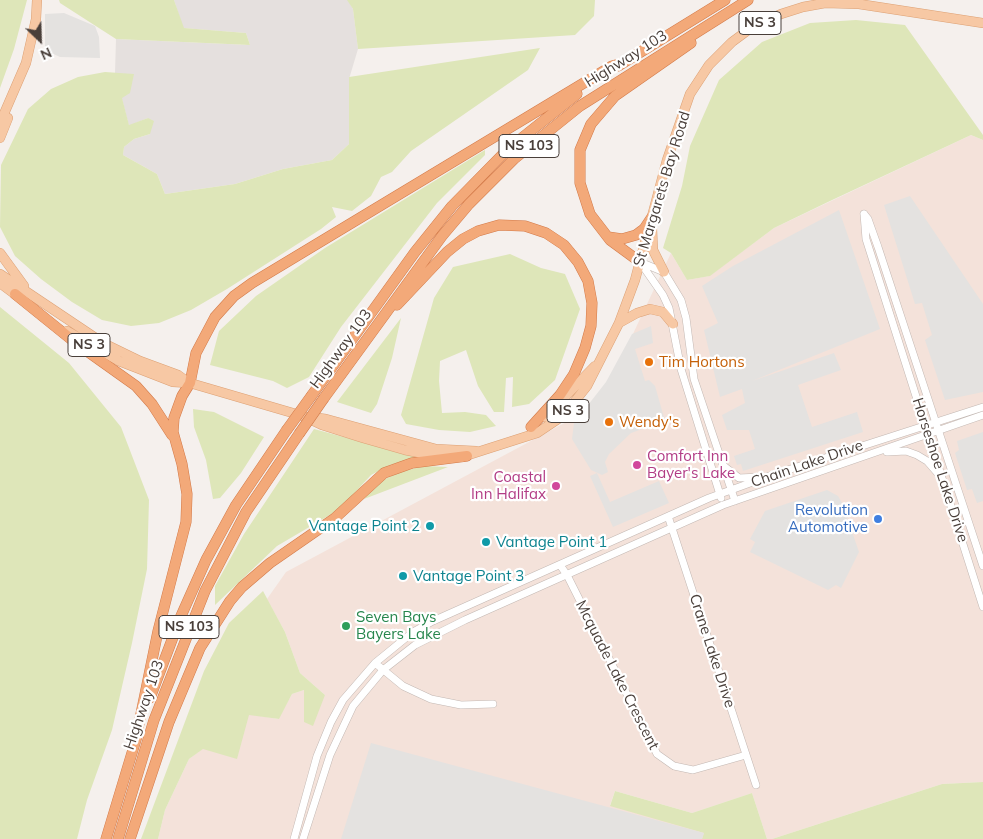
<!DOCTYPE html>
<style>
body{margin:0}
#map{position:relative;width:983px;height:839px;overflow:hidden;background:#f5f0ed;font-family:Mulish,sans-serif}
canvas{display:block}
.north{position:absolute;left:15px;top:15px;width:50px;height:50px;-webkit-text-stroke:4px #fff;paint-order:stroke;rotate:156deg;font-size:14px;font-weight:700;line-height:20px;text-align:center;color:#493f3a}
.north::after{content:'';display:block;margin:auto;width:18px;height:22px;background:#493f3a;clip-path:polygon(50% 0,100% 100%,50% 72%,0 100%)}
</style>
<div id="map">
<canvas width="983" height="839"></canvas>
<div class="north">N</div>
</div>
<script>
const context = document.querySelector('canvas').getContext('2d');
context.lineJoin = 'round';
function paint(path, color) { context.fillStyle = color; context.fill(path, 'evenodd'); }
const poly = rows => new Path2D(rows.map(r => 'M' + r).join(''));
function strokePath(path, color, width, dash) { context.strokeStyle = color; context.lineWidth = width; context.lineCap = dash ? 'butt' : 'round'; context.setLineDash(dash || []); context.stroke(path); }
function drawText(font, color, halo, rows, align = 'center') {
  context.font = font + ' Mulish,sans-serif'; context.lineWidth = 4.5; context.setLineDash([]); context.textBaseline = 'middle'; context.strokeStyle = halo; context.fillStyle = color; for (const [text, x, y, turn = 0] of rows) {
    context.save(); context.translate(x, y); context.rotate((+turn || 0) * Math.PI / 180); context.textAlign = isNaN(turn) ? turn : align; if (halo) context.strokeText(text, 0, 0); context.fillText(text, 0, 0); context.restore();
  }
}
paint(poly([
 [971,135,983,140,983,782,942,784,772,839,767,839,752,793,692,813,615,791,610,805,706,832,704,839,158,839,165,810,189,759,249,714,278,719,292,694,304,690,304,722,325,695,300,673,285,632,267,599,286,572,600,404,671,253,687,280,709,276,774,228]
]), '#f4e2da');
paint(poly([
 [174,0,348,0,353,9,358,49,349,79,349,144,332,160,283,169,235,184,165,194,157,174,123,155,124,147,134,139,150,134,148,118,129,126,115,73,116,39,250,45,246,33,183,28]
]), '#e5e0de');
paint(poly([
 [0,0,27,0,14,49,0,88],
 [59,0,174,0,184,28,246,33,250,45,116,39,60,3],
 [347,0,595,0,594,16,575,35,358,49,353,9],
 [856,20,905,25,983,135,983,140,971,135,830,201,774,228,710,276,687,280,671,253,663,248,682,186,690,146,719,80,762,42,810,23],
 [540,48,528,70,411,151,392,172,381,177,371,196,352,211,332,207,336,217,321,229,227,289,191,310,159,323,131,326,102,320,72,302,41,279,15,256,0,227,1,165,28,109,51,89,78,77,105,72,134,74,130,93,122,98,129,125,148,118,154,121,150,134,134,139,124,147,123,155,157,174,165,194,235,184,283,169,332,160,349,144,349,77],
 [485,150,485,155,437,203,341,327,309,377,287,388,273,381,210,365,219,331,256,296,325,248],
 [510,254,541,268,565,274,580,309,555,380,529,404,512,407,513,377,506,378,504,412,494,412,478,386,466,350,440,361,439,381,442,413,465,412,486,415,496,426,470,432,439,430,406,424,401,415,434,298,453,267],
 [0,307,69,363,121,427,149,500,147,569,132,643,112,730,87,800,77,839,0,839],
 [401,318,392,358,377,404,371,413,337,402],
 [193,409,214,412,264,437,241,473,220,498,213,499,206,460,194,427],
 [314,429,418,457,390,465,371,475,340,509,277,546,215,605,215,586,244,534],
 [424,466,448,467,364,499,381,481,400,472],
 [263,591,285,632,300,673,325,695,313,726,304,722,304,690,292,694,279,719,249,715,237,759,203,749,189,759,165,810,158,839,141,839,204,671,229,623],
 [983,782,983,839,772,839,942,784],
 [615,791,692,813,752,793,767,839,702,839,704,833,610,806]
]), '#dee6b9');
paint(poly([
 [64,13,95,26,99,37,100,58,60,57,45,50,45,14],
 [910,196,983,304,983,392,945,400,925,340,932,335,922,303,915,304,884,205],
 [839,210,880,329,752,381,834,353,841,370,798,385,812,427,857,412,863,432,743,471,741,464,737,465,734,456,755,449,749,430,727,430,722,415,745,403,742,389,720,397,704,330,718,323,702,286,733,266],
 [651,326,653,343,635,349,645,381,649,380,655,386,665,421,631,433,609,454,605,462,608,472,602,475,591,470,572,439,574,423,606,382,632,334],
 [983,432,983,501,977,503,972,489,967,490,955,453,959,450,957,441],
 [597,473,610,502,659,481,669,503,613,527,590,476],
 [827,490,838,496,842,503,859,552,841,588,836,585,828,590,750,552,755,542,750,539,765,511],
 [371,743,704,833,702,839,341,839]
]), '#e4e2e0');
const minor = poly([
 [864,214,866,239,983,607],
 [864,214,868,219,878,247,983,566],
 [640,262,664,272,681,300,686,318,694,379,735,501],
 [640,262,663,295,669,308,681,369,721,498],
 [887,452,906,451,917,455,927,461,940,476],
 [725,467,739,478,760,477],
 [668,516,756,785],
 [560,565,567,575,657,754,674,766,693,770,746,755],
 [375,663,403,686,431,699,461,705,493,704],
 [294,839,317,756,331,722,343,700,375,663,413,632,433,621,709,498,772,475,983,407],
 [303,839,330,755,353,706,383,670,415,645,465,620,723,505,983,415]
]);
const major = poly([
 [0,123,26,63,36,19,37,0],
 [0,138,8,118],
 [652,228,653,250,664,272],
 [0,253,24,286],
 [0,274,103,343,140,361,178,375,189,383],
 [0,283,20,298],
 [619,323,637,313,650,309,663,312,673,324],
 [67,331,119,361,173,382,190,383,303,416,322,425,363,438,405,450,441,457],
 [311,417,326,419,436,449,476,451],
 [545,417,595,366],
 [462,457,537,433,564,415,587,386,619,323,635,280,667,160,690,94,709,65,732,42,751,28,781,14,803,7,825,3,859,4,983,23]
]);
const highway = poly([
 [618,66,725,0],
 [608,237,622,239,636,235,644,229,652,217],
 [640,262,610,240,590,214,580,183,580,150,591,124,615,96,691,43],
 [15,294,77,344,136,386,152,404,172,435],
 [397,305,447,252,463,239,478,231,499,225,525,226,546,233,564,245,578,262,588,281,592,303,591,326,585,348,574,374,560,395,531,427],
 [312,395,415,252,452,206,508,149,577,94],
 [324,398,442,236,469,204,514,159,580,106,748,0],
 [150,698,181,616,206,560,236,505,286,431],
 [136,738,158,631,186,522,187,494,182,464,173,432,174,418,182,396,190,383,196,353,215,317,234,296,252,283,612,66,623,63],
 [106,839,138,733],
 [118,839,154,720,205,591,246,512,299,434],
 [130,839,169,722,200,648,230,601,242,587,270,563,335,518,384,473,412,463,467,456]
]);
strokePath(minor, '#c3b8b3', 8);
strokePath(major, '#dca074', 10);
strokePath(highway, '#d37a49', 11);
strokePath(minor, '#fff', 7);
strokePath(major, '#f7c8a4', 9);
strokePath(highway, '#f3a979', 10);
const highwayBridge = poly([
 [286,431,312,395],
 [299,434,324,398]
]);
strokePath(highwayBridge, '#d37a49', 11, []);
strokePath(highwayBridge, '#f3a979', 10);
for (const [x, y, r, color] of [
 [649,362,5,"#e8710a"],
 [609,422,5,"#e8710a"],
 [637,465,5,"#d1479c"],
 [556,486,5,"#d1479c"],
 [878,519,5,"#3f7fe0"],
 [430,526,5,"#0f9aa8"],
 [486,542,5,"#0f9aa8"],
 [403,576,5,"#0f9aa8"],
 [346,626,5,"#2e9e5b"]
]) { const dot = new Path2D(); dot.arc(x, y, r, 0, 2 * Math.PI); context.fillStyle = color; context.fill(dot); strokePath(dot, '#fff', 2); }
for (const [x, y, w] of [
 [760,23,42],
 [529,146,60],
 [89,345,42],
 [568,411,42],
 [189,627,60]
]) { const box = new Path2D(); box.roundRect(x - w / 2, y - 11.5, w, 23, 4); context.fillStyle = '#fff'; context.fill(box); strokePath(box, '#493f3a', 1); }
drawText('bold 14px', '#493f3a', null, [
 ["NS 3",760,23],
 ["NS 103",529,146],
 ["NS 3",89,345],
 ["NS 3",568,411],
 ["NS 103",189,627]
]);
drawText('15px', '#493f3a', '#fff', [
 ["Highway 103",626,59,-32],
 ["St Margarets Bay Road",662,189,-73],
 ["Highway 103",341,349,-54],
 ["Chain Lake Drive",807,464,-19],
 ["Horseshoe Lake Drive",940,470,72],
 ["Crane Lake Drive",712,651,72],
 ["Mcquade Lake Crescent",617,675,63],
 ["Highway 103",144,705,-71]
]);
drawText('15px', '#c56008', '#fff', [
 ["Tim Hortons",659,362],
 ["Wendy's",619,422]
], 'left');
drawText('15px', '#b23c85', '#fff', [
 ["Comfort Inn",647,456],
 ["Bayer's Lake",647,473],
 ["Coastal",546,477,"right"],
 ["Inn Halifax",546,494,"right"]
], 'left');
drawText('15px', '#366cbe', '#fff', [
 ["Revolution",868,510],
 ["Automotive",868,527]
], 'right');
drawText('15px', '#0d838f', '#fff', [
 ["Vantage Point 2",420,526,"right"],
 ["Vantage Point 1",496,542],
 ["Vantage Point 3",413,576]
], 'left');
drawText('15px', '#27864d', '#fff', [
 ["Seven Bays",356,617],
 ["Bayers Lake",356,634]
], 'left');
</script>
